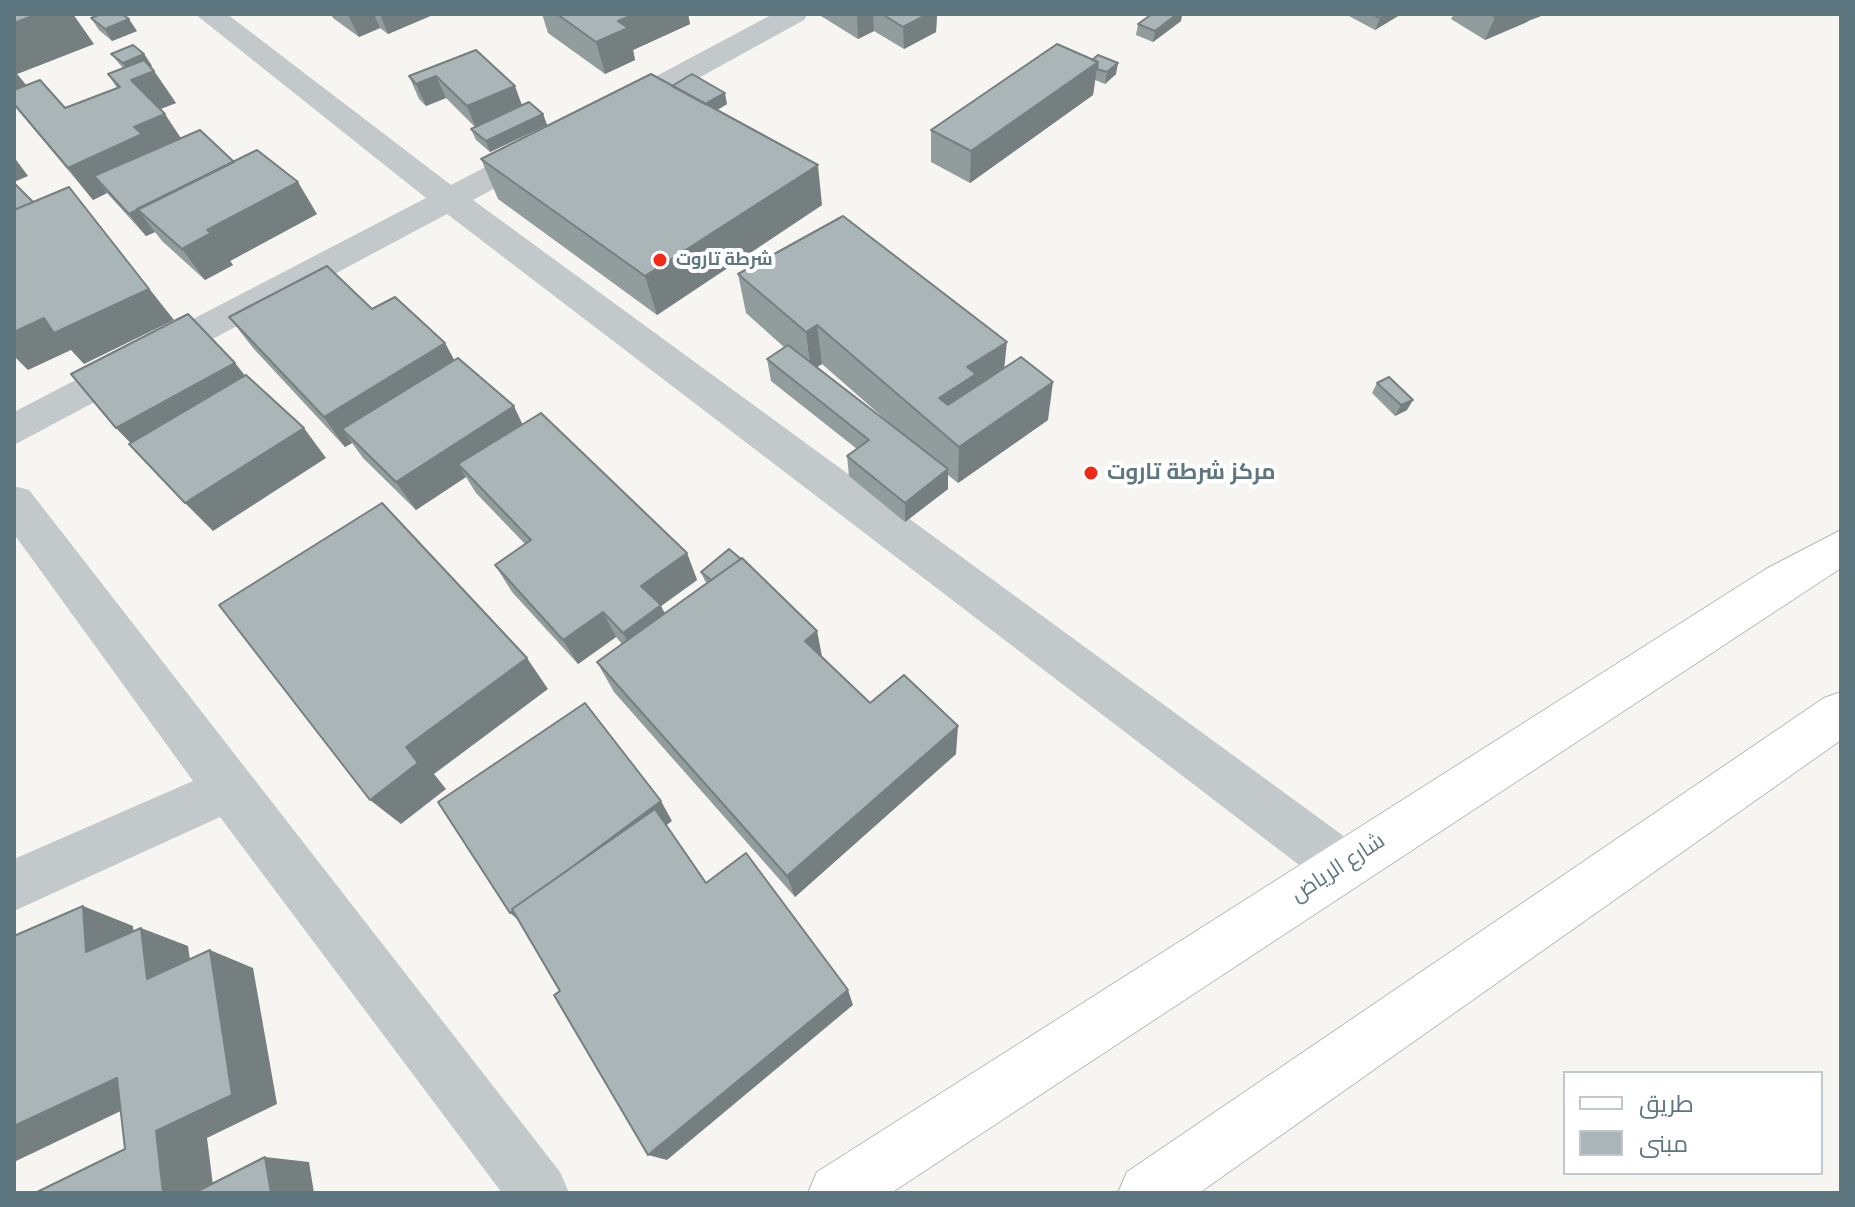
<!DOCTYPE html>
<meta charset="utf-8">
<style>
body{margin:0}
#map{position:relative;width:1855px;height:1207px;overflow:hidden;background:#f6f5f1;font-family:Karla,Cairo,sans-serif}
canvas{display:block}
.frame{position:absolute;inset:0;border:16px solid #5e767f;pointer-events:none}
.legend{position:absolute;left:1563px;top:1071px;width:260px;height:104px;box-sizing:border-box;background:#fff;border:2px solid #bfc8cc;margin:0;padding:10px 14px;list-style:none;font-size:24px;color:#5e767f}
.legend li{display:flex;align-items:center;gap:16px;height:40px}
.legend b{width:40px;border:2px solid #bfc8cc}
</style>
<div id="map">
<canvas width="1855" height="1207"></canvas>
<div class="frame"></div>
<ul class="legend">
<li><b style="height:10px;background:#fff"></b>طريق</li>
<li><b style="height:22px;background:#a9b5b7"></b>مبنى</li>
</ul>
</div>
<script>
const context = document.querySelector('canvas').getContext('2d');
context.lineJoin = 'round';
const poly = rows => new Path2D(rows.map(r => 'M' + r).join(''));
function strokePath(path, color, width, dash) { context.strokeStyle = color; context.lineWidth = width; context.lineCap = dash ? 'butt' : 'round'; context.setLineDash(dash || []); context.stroke(path); }
function paint(path, color) { context.fillStyle = color; context.fill(path, 'evenodd'); }
function drawText(font, color, halo, rows, align = 'center') {
  context.font = font + ' Karla,Cairo,sans-serif'; context.lineWidth = 8; context.setLineDash([]); context.textBaseline = 'middle'; context.strokeStyle = halo; context.fillStyle = color; for (const [text, x, y, turn = 0] of rows) {
    context.save(); context.translate(x, y); context.rotate((+turn || 0) * Math.PI / 180); context.textAlign = isNaN(turn) ? turn : align; if (halo) context.strokeText(text, 0, 0); context.fillText(text, 0, 0); context.restore();
  }
}
const major = poly([
 [1841,530,1841,568,891,1193,808,1193,817,1172,1766,569,1841,530],
 [1841,692,1841,740,1199,1193,1118,1193,1127,1172,1824,698,1841,692]
]);
strokePath(major, '#b3babc', 2);
paint(poly([
 [195,14,227,14,451,185,531,143,542,140,553,143,558,150,553,157,473,200,1360,848,1368,866,1360,884,1342,891,1324,884,447,214,14,445,14,412,426,198,195,14],
 [773,14,808,14,804,20,624,119,602,119,598,112,602,105,773,14],
 [14,486,29,490,560,1172,569,1193,502,1193,220,817,14,911,14,859,193,781,14,534,14,486]
]), '#c3c8ca');
paint(major, '#fff');
paint(poly([
 [14,14,94,44,17,74,26,85,65,108,117,88,108,74,123,68,111,54,144,54,152,66,150,66,154,71,176,103,160,109,181,138,234,162,317,214,230,261,233,265,205,280,162,241,155,232,146,236,107,193,93,200,14,105],
 [331,14,435,14,388,34,380,28,359,37,333,18],
 [542,14,688,14,690,24,633,50,635,60,605,74,548,33],
 [821,14,937,14,936,32,904,49,874,31,858,39,821,16],
 [1152,14,1182,14,1181,21,1153,42,1136,35,1138,24],
 [1350,14,1399,14,1398,16,1375,30,1349,16],
 [1454,14,1546,14,1528,21,1527,22,1485,40,1451,19],
 [91,18,137,31,112,41,99,30],
 [476,50,522,105,543,114,547,125,490,152,476,140,471,129,475,127,446,98,426,106,419,99,409,76],
 [1092,60,1116,74,1105,84,1095,80,1093,95,970,183,931,162,931,130],
 [672,86,727,104,717,110,822,205,657,315,498,199,481,159],
 [738,274,1004,368,1048,420,958,483,948,475,948,489,905,522,849,476,847,456,857,449,771,381,767,359,785,348,746,313],
 [822,364,894,427,816,367],
 [372,309,445,343,454,360,523,425,687,553,697,580,661,606,665,613,707,583,705,581,701,572,817,631,822,657,870,703,956,754,795,897,614,692,597,662,622,644,616,637,578,664,512,592,495,565,525,544,476,493,466,477,416,510,363,458,352,443,345,447,253,348,229,317],
 [1377,383,1407,410,1395,416,1372,393]
]), '#919c9d');
paint(poly([
 [38,14,73,14,94,44,17,74,26,85,14,90,14,23],
 [351,14,374,14,380,28,359,37,348,15],
 [380,14,435,14,388,34],
 [635,14,688,14,690,24,633,50,635,60,605,74,596,42,618,21],
 [862,14,873,14,874,31,858,39,857,16],
 [928,14,937,14,936,32,904,49,903,27],
 [1177,14,1182,14,1181,21,1153,42,1155,31],
 [1387,14,1399,14,1398,16,1375,30,1380,18],
 [1504,14,1546,14,1528,21,1527,22,1485,40,1495,17],
 [129,19,137,31,112,41,105,29],
 [144,54,152,66,130,75,123,63],
 [1098,62,1093,95,970,183,971,151],
 [1118,63,1116,74,1105,84,1107,72],
 [154,71,176,103,153,112,131,80],
 [436,76,446,98,426,106,416,84],
 [515,86,523,108,476,128,467,106],
 [725,93,727,104,704,118,702,106],
 [165,114,186,146,94,176,107,193,93,200,68,168,134,127],
 [543,114,547,125,490,152,486,141],
 [14,157,28,176,14,182],
 [818,165,822,205,657,315,645,276],
 [298,182,317,214,230,261,233,265,205,280,182,249,207,230],
 [69,187,174,320,84,364,71,350,28,370,14,356,14,332],
 [138,210,155,232,146,236,129,214],
 [817,325,822,364,811,371,806,332],
 [1007,342,1003,380,943,433,939,398,967,367],
 [445,343,462,374,342,429,352,443,345,447,324,417],
 [235,363,259,393,145,458,116,428],
 [1053,382,1048,420,958,483,959,447],
 [1413,400,1407,410,1395,416,1401,405],
 [514,406,528,436,458,464,466,477,416,510,396,482],
 [304,428,326,458,213,531,185,503],
 [948,469,948,489,905,522,905,503],
 [687,553,697,580,661,606,672,631,636,658,623,633,641,586],
 [603,612,616,637,578,664,563,640],
 [817,631,823,662,805,641],
 [527,658,548,689,434,774,446,789,401,824,370,800,406,747],
 [958,726,956,754,795,897,787,876],
 [661,801,672,821,529,929,510,913],
 [83,906,133,926,137,969,86,952],
 [141,928,188,946,195,995,147,979],
 [210,950,253,968,277,1104,207,1138,214,1193,163,1193,156,1131],
 [848,990,853,1005,667,1160,648,1155],
 [117,1078,169,1088,14,1162,14,1126],
 [265,1157,309,1162,314,1193,271,1193]
]), '#767f80');
const building = poly([
 [14,14,38,14,14,23,14,14],
 [101,14,122,14,129,19,105,29,91,18,101,14],
 [557,14,635,14,618,21,628,28,596,42,557,14],
 [882,14,928,14,903,27,882,14],
 [1152,14,1177,14,1155,31,1138,24,1152,14],
 [1372,14,1387,14,1380,18,1372,14],
 [1490,14,1504,14,1495,17,1490,14],
 [1057,44,1098,62,971,151,931,130,1057,44],
 [133,45,144,54,123,63,111,54,133,45],
 [476,50,515,86,467,106,436,76,416,84,409,76,476,50],
 [1098,55,1118,63,1107,72,1097,69,1098,62,1092,60,1098,55],
 [144,60,154,71,131,80,165,114,134,127,142,134,68,168,14,104,14,90,40,80,65,108,120,87,108,74,144,60],
 [651,74,818,165,645,276,481,159,651,74],
 [692,74,725,93,705,104,672,86,692,74],
 [529,102,543,114,486,141,471,129,529,102],
 [200,130,234,162,129,214,94,176,200,130],
 [257,150,298,182,207,230,211,233,182,249,137,209,257,150],
 [14,183,33,202,14,210,14,183],
 [69,187,149,289,54,333,44,318,14,332,14,210,69,187],
 [843,216,1007,342,967,367,976,374,939,398,948,405,1021,357,1053,382,959,447,817,325,806,332,738,274,843,216],
 [327,266,372,309,395,297,445,343,324,417,229,317,327,266],
 [188,314,235,363,116,428,71,374,188,314],
 [788,345,948,469,905,503,847,456,869,440,767,359,788,345],
 [458,358,514,406,396,482,342,429,458,358],
 [246,375,304,428,185,503,129,444,246,375],
 [1389,377,1413,400,1401,405,1377,383,1389,377],
 [541,413,687,553,641,586,661,605,623,633,603,612,563,640,495,565,531,540,458,464,541,413],
 [382,503,527,658,406,747,418,763,370,800,219,605,382,503],
 [729,549,741,559,711,580,701,572,729,549],
 [742,558,817,631,805,641,870,703,904,675,958,726,787,876,597,662,742,558],
 [585,703,661,801,568,870,512,909,513,911,510,913,438,802,585,703],
 [655,809,706,883,746,853,848,990,648,1155,554,995,560,991,512,909,655,809],
 [83,906,86,952,141,928,147,979,210,950,232,1095,156,1131,163,1193,35,1193,125,1149,117,1078,14,1126,14,936,83,906],
 [265,1157,271,1193,194,1193,265,1157]
]);
paint(building, '#a9b5b7');
strokePath(building, '#767f80', 2);
for (const [x, y, r, color] of [
 [660,260,8,"#f12a17"],
 [1091,473,8,"#f12a17"]
]) { const dot = new Path2D(); dot.arc(x, y, r, 0, 2 * Math.PI); context.fillStyle = color; context.fill(dot); strokePath(dot, '#fff', 3); }
drawText('bold 18px', '#5e767f', '#fff', [
 ["شرطة تاروت",676,260]
], 'left');
drawText('bold 22px', '#5e767f', '#fff', [
 ["مركز شرطة تاروت",1107,473]
], 'left');
drawText('22px', '#5e767f', '#fff', [
 ["شارع الرياض",1338,868,-33]
]);
</script>
